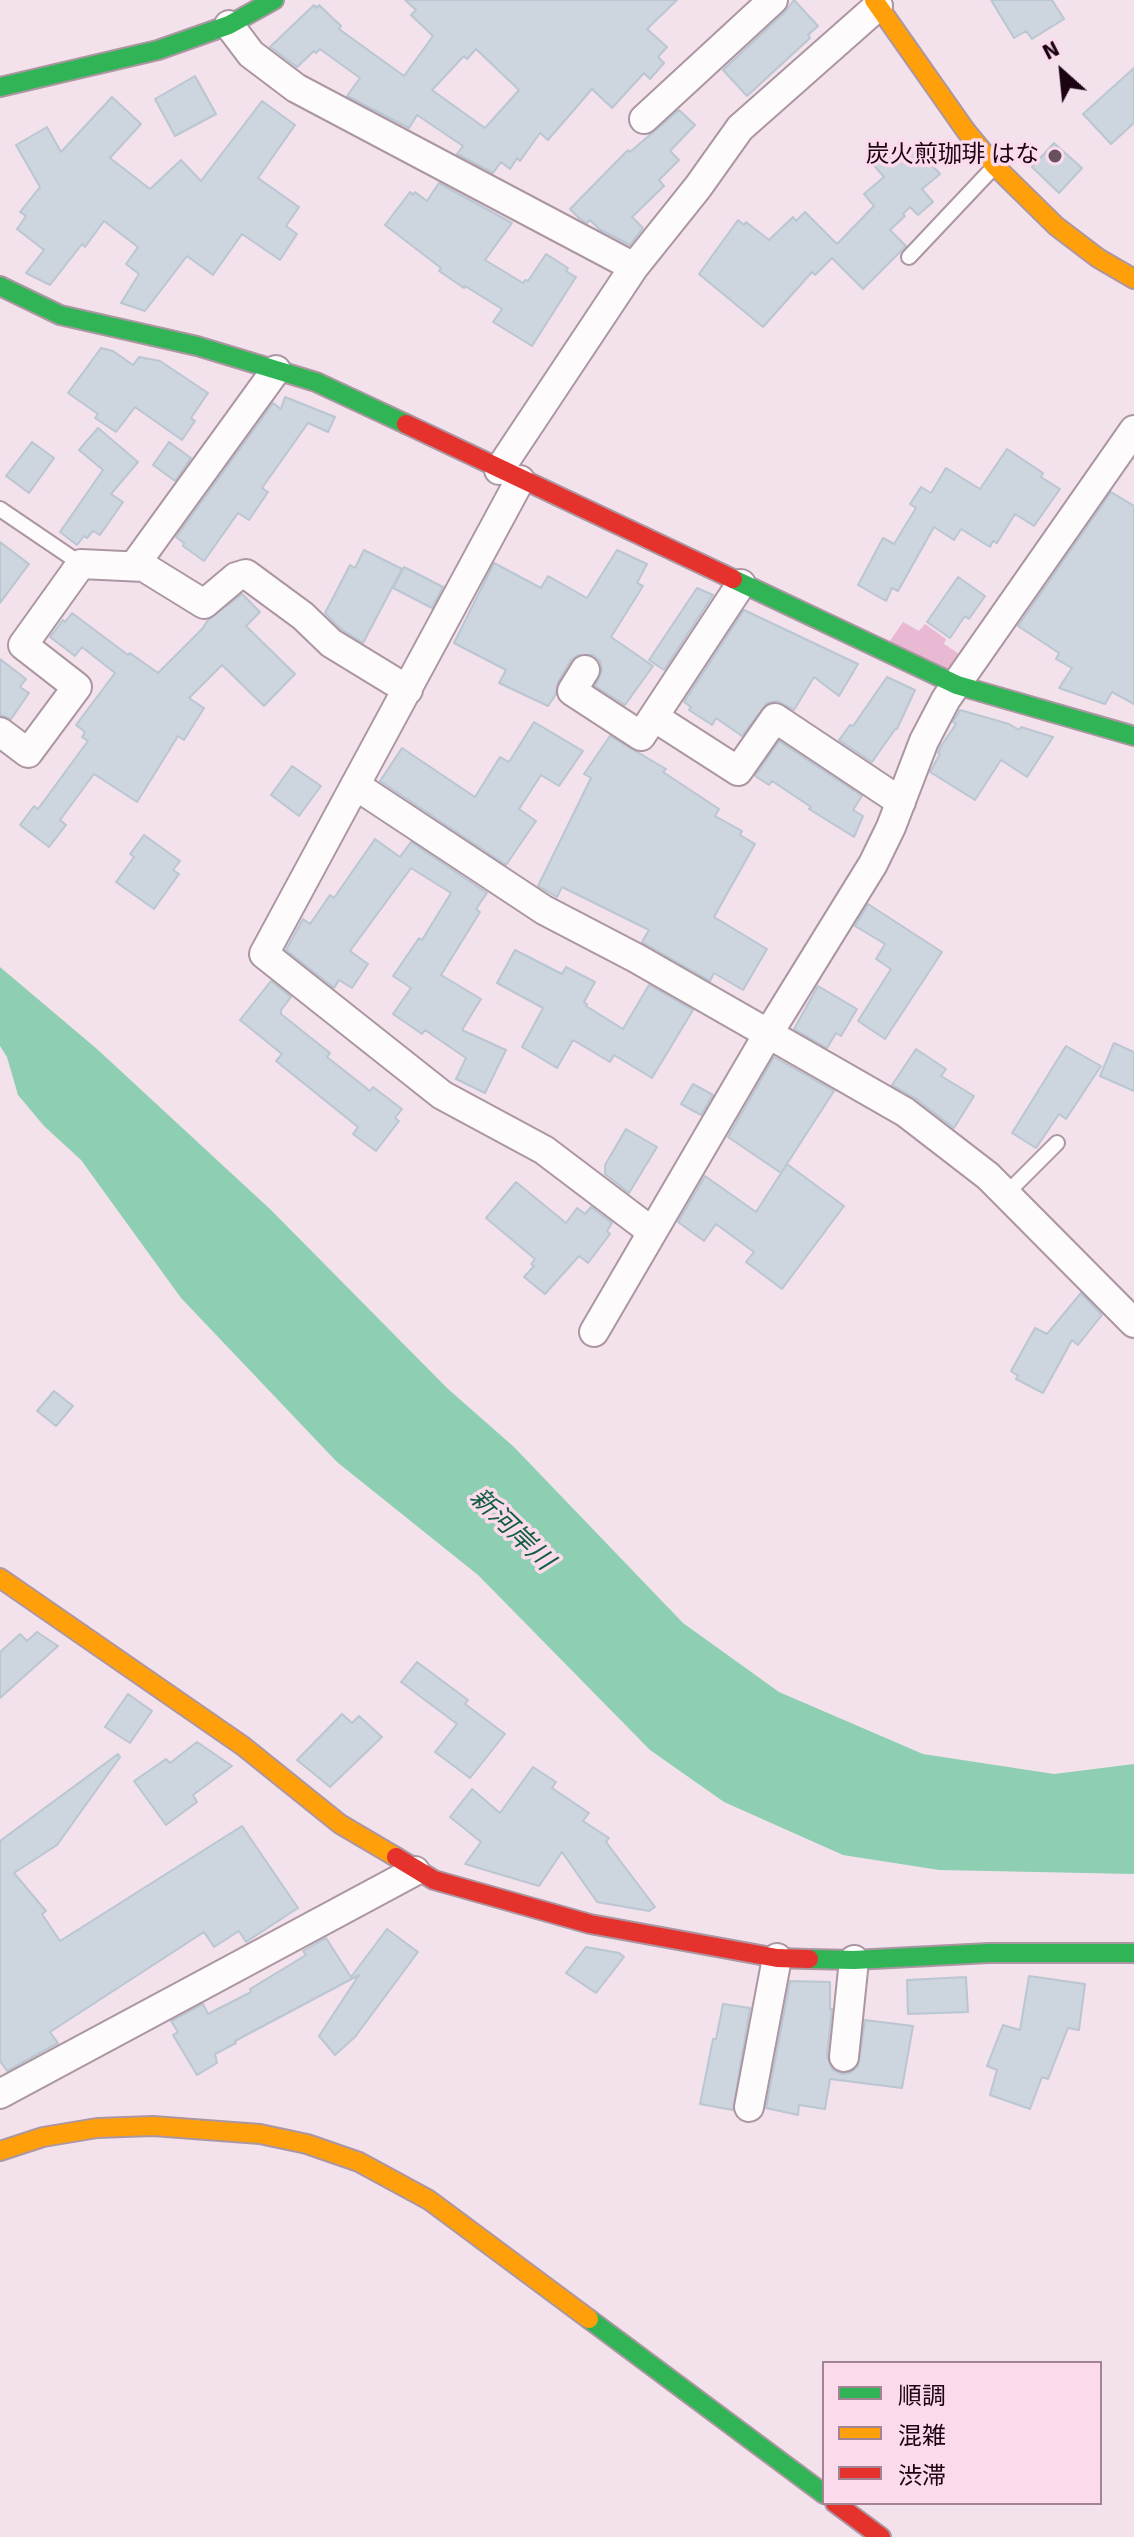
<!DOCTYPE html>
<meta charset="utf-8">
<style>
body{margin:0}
#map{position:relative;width:1134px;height:2537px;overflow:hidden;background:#f3e2eb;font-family:Signika,"Noto Sans JP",sans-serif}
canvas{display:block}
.legend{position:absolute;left:822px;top:2361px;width:280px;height:144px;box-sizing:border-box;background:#fbdaec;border:2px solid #a28495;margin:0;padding:10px 14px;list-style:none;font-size:24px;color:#1c0313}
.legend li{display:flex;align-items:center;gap:16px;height:40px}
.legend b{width:40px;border:2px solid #a28495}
.north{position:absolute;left:1022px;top:32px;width:80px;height:80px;-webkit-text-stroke:6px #fbdaec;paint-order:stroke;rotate:333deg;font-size:22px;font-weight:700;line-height:32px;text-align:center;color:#1c0313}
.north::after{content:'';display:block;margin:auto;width:28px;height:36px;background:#1c0313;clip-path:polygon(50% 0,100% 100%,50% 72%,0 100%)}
</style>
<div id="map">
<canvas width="1134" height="2537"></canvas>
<ul class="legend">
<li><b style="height:10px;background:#30b455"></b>順調</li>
<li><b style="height:10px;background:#ff9f0a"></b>混雑</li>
<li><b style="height:10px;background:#e5322d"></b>渋滞</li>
</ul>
<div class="north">N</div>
</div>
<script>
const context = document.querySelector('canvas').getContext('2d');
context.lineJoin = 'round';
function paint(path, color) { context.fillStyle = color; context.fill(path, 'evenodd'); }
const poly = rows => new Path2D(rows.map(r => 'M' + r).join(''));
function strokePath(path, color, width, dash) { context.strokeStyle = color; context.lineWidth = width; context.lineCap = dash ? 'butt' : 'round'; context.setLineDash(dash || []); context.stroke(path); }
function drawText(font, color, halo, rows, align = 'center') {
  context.font = font + ' Signika,"Noto Sans JP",sans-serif'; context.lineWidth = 7; context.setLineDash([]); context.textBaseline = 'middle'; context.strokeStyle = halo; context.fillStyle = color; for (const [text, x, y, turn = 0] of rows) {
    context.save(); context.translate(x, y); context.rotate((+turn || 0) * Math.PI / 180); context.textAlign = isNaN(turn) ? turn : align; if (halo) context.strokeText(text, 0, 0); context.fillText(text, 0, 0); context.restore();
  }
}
paint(poly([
 [903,622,919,631,925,624,946,639,944,644,961,655,949,671,887,645]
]), '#e9b9d4');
paint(poly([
 [0,967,97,1049,271,1210,447,1388,514,1447,683,1623,779,1692,923,1754,1054,1774,1134,1764,1134,1874,939,1870,843,1855,724,1802,650,1750,478,1575,337,1462,181,1298,81,1160,44,1126,18,1095,7,1057,0,1046]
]), '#8ecfb4');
const building = poly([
 [405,0,677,0,647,29,667,47,658,57,664,63,650,79,644,73,612,108,592,89,548,140,540,133,520,161,517,158,510,169,501,162,493,173,457,154,463,146,417,115,409,128,347,96,360,78,320,49,316,53,314,51,297,67,270,47,314,5,317,8,319,5,341,26,339,29,404,76,433,36,411,15,416,10,405,0],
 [476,49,519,90,485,128,432,90,464,56,467,59,476,49],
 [794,0,818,26,808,35,810,38,747,96,723,70,785,12,794,0],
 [991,0,1052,0,1064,19,1032,39,1026,31,1014,38,991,0],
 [1134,68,1134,123,1111,144,1083,114,1134,68],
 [195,76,216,114,175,136,155,99,195,76],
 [112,97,141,124,110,158,150,189,181,160,201,181,262,101,295,125,258,178,299,207,286,226,297,234,280,260,242,234,213,275,187,256,145,311,121,303,139,274,126,264,138,247,104,221,85,247,82,244,50,285,26,273,44,250,17,229,26,216,20,212,40,187,16,145,47,127,61,152,112,97],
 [679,110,695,125,670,151,679,160,659,180,664,186,632,217,643,228,630,245,599,229,590,220,587,223,580,219,570,209,628,150,630,152,679,110],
 [1054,143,1082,168,1059,193,1032,167,1054,143],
 [916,147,940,174,922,189,933,202,918,215,910,207,903,214,905,216,890,230,906,246,863,289,832,258,815,275,812,272,763,327,699,274,738,220,744,225,746,222,769,240,793,217,796,221,805,212,837,244,874,206,864,194,884,177,871,162,887,149,898,162,916,147],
 [439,183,512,223,485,260,523,283,525,280,528,281,546,254,568,268,566,271,576,277,532,346,493,322,502,309,465,286,464,288,439,271,441,268,385,225,410,192,413,195,415,192,427,201,439,183],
 [101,348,113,351,133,365,139,357,160,361,208,393,191,418,195,421,182,440,135,407,116,432,95,418,98,414,68,393,101,348],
 [285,397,335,417,328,432,308,423,262,488,268,492,249,520,238,513,204,561,183,546,184,543,176,537,273,403,281,409,285,397],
 [98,428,138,462,111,494,123,502,100,535,93,531,87,538,84,536,77,545,60,532,103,470,79,450,98,428],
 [32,442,54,458,29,493,6,476,32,442],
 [169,442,191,458,175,481,153,465,169,442],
 [1007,449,1043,473,1041,477,1060,489,1034,526,1015,514,997,543,993,541,990,547,961,529,954,540,934,527,898,591,892,588,886,601,858,585,883,538,894,544,916,508,910,504,921,487,931,493,946,468,980,489,1007,449],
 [1111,492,1134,506,1134,704,1112,692,1105,704,1059,688,1072,668,1056,659,1059,653,1018,626,1111,492],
 [0,542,29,564,0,603,0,542],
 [364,550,402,569,363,643,341,629,325,613,350,565,355,568,364,550],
 [617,550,647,564,637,583,643,586,611,637,653,666,625,705,595,686,602,670,600,661,593,655,578,655,571,660,558,682,556,694,548,706,499,683,506,670,454,643,494,563,541,588,548,576,587,598,617,550],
 [404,567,443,587,432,608,393,588,404,567],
 [958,577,985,596,969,619,965,616,950,638,927,622,958,577],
 [697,588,713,595,664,670,649,660,697,588],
 [242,594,260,612,246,626,295,674,264,706,222,665,189,698,204,708,184,740,178,736,137,802,94,774,60,820,66,825,49,847,20,825,34,806,38,809,88,741,82,737,85,732,76,725,115,673,82,647,75,656,50,637,63,620,65,622,72,613,128,655,130,653,158,673,202,629,208,620,242,594],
 [744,610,858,664,839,696,814,677,794,710,777,701,767,703,742,736,716,718,712,725,689,710,691,707,684,702,744,610],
 [0,659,26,679,20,687,29,693,11,719,0,715,0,659],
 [887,677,915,690,897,729,896,728,872,762,839,740,850,725,853,726,887,677],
 [960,710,1009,724,1019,730,1021,727,1053,737,1027,777,1001,760,975,800,930,772,940,754,938,753,941,746,956,724,953,722,960,710],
 [534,722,583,751,559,786,541,775,519,809,536,821,506,865,380,781,402,748,475,797,500,757,509,762,534,722],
 [610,736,666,769,663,772,719,809,715,816,742,831,740,835,755,844,714,917,767,949,743,990,714,973,710,981,642,942,649,930,562,887,557,897,538,886,591,778,584,774,610,736],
 [779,741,862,796,853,810,863,816,854,837,809,809,811,807,772,781,769,785,755,776,779,741],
 [292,766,321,786,299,816,271,795,292,766],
 [144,835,180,861,173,870,179,874,154,909,116,882,134,857,130,854,144,835],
 [375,839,400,857,411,842,487,893,476,909,480,912,441,975,481,999,462,1030,506,1050,485,1093,456,1079,466,1058,425,1030,422,1034,393,1014,411,988,393,976,419,938,422,940,451,893,411,868,350,951,368,964,352,988,339,980,334,988,286,950,303,919,310,924,330,895,334,898,375,839],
 [868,904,942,952,885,1039,858,1021,891,969,876,959,885,944,855,926,868,904],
 [515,950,562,974,566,967,595,982,584,1002,587,1004,586,1006,623,1029,649,985,693,1010,652,1078,614,1055,610,1062,573,1040,557,1068,522,1047,543,1008,497,983,515,950],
 [271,981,291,997,281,1010,281,1014,330,1053,327,1057,370,1091,373,1087,402,1109,395,1118,399,1121,376,1151,353,1134,358,1127,276,1061,282,1054,240,1020,271,981],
 [818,986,857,1009,841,1036,836,1033,827,1048,794,1029,818,986],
 [1114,1043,1134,1052,1134,1091,1100,1076,1114,1043],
 [1066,1046,1101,1066,1066,1119,1059,1114,1036,1148,1012,1133,1066,1046],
 [916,1049,946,1069,941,1076,974,1096,954,1128,915,1098,892,1085,916,1049],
 [774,1057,834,1091,781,1173,728,1137,774,1057],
 [693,1084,713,1095,701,1115,681,1104,693,1084],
 [626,1129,657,1147,629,1193,605,1174,605,1165,626,1129],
 [787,1164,844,1206,782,1289,746,1262,754,1252,716,1224,704,1241,678,1222,705,1176,756,1212,787,1164],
 [516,1182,566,1223,577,1208,585,1214,591,1207,612,1223,607,1231,610,1234,588,1263,579,1256,545,1294,524,1277,534,1266,531,1264,535,1259,486,1218,516,1182],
 [1081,1293,1102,1315,1078,1345,1072,1340,1043,1393,1016,1379,1018,1376,1011,1371,1035,1328,1047,1334,1081,1293],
 [54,1391,73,1406,56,1426,37,1411,54,1391],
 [37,1632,58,1646,0,1698,0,1652,20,1634,27,1641,37,1632],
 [417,1662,468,1700,465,1704,505,1734,470,1778,435,1752,457,1724,401,1682,417,1662],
 [128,1694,152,1711,130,1743,105,1727,128,1694],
 [342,1714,352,1723,359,1716,382,1737,330,1787,297,1760,342,1714],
 [197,1742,232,1766,193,1795,197,1802,166,1825,134,1781,166,1759,170,1763,197,1742],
 [118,1754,120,1757,57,1845,14,1873,46,1911,42,1914,60,1941,242,1826,298,1908,246,1942,239,1931,214,1947,204,1932,50,2032,58,2043,7,2071,0,2061,0,1841,118,1754],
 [533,1767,556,1782,552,1788,589,1813,583,1821,609,1838,606,1842,655,1907,649,1911,597,1902,562,1852,539,1886,465,1864,481,1842,450,1817,472,1789,500,1813,533,1767],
 [387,1929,418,1952,355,2037,335,2055,319,2036,359,1975,235,2041,236,2043,215,2054,217,2063,197,2075,173,2035,178,2032,171,2021,203,2004,208,2014,251,1992,250,1989,306,1955,303,1951,326,1938,351,1977,387,1929],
 [586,1947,619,1953,624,1957,596,1993,566,1973,586,1947],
 [1029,1976,1085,1984,1079,2030,1068,2028,1048,2079,1042,2077,1030,2109,990,2095,997,2070,987,2066,1003,2025,1020,2030,1029,1976],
 [966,1977,968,2012,908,2014,907,1980,966,1977],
 [790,1981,830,1982,830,2009,832,2009,827,2056,833,2070,842,2074,850,2073,858,2066,865,2020,913,2026,902,2088,830,2079,825,2109,799,2105,798,2115,766,2108,790,1981],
 [723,2004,750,2008,733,2110,700,2104,713,2039,716,2039,723,2004]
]);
paint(building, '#cdd5de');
strokePath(building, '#bac6d1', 2);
const lane = poly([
 [909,257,992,169],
 [0,509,81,564],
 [1007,1193,1057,1143]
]);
const street = poly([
 [229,25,251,54,296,88,634,267],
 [644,119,773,0],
 [499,470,634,267,698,187,740,128,878,6],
 [520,480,264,954,442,1095,544,1150,651,1231],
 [134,566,276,370],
 [585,670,572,691,641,736,741,584],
 [654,717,738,771,775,718,901,802],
 [0,732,28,753,77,687,23,645,81,564,144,567,204,604,236,577,246,574,303,616,331,643,408,690],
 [355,785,544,910,636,958,905,1112,988,1176,1134,1323],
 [594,1332,768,1034,873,864,891,827,924,741,946,699,1134,430],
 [844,2057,854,1960],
 [0,2094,415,1871],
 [749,2107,777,1958]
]);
const fast = poly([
 [0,87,158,50,229,25,274,0],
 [0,286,60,315,197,346,316,382,406,424],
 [733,579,957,685,1134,736],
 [809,1959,854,1960,989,1953,1134,1953],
 [589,2319,824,2494]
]);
const slow = poly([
 [874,0,966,131,995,166,1056,226,1098,258,1134,279],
 [0,1578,243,1746,340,1824,396,1857],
 [0,2151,43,2137,97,2128,153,2126,260,2134,307,2144,359,2162,429,2200,589,2319]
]);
const jam = poly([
 [406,424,733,579],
 [396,1857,434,1880,590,1924,777,1958,809,1959],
 [835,2503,881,2537]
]);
strokePath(lane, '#ab96a2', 18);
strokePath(street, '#ab96a2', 32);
strokePath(fast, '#ab96a2', 22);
strokePath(slow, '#ab96a2', 22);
strokePath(jam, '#ab96a2', 22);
strokePath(lane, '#fdfbfc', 14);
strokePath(street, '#fdfbfc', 28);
strokePath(fast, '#30b455', 18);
strokePath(slow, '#ff9f0a', 18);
strokePath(jam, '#e5322d', 18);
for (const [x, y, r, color] of [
 [1055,156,8,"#67515f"]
]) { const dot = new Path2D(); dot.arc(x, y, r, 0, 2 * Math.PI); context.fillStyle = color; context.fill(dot); strokePath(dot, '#fbdaec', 3); }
drawText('24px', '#1c0313', '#fbdaec', [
 ["炭火煎珈琲 はな",1039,156]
], 'right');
drawText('italic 26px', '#105f43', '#fbdaec', [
 ["新河岸川",511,1530,44]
]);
</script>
